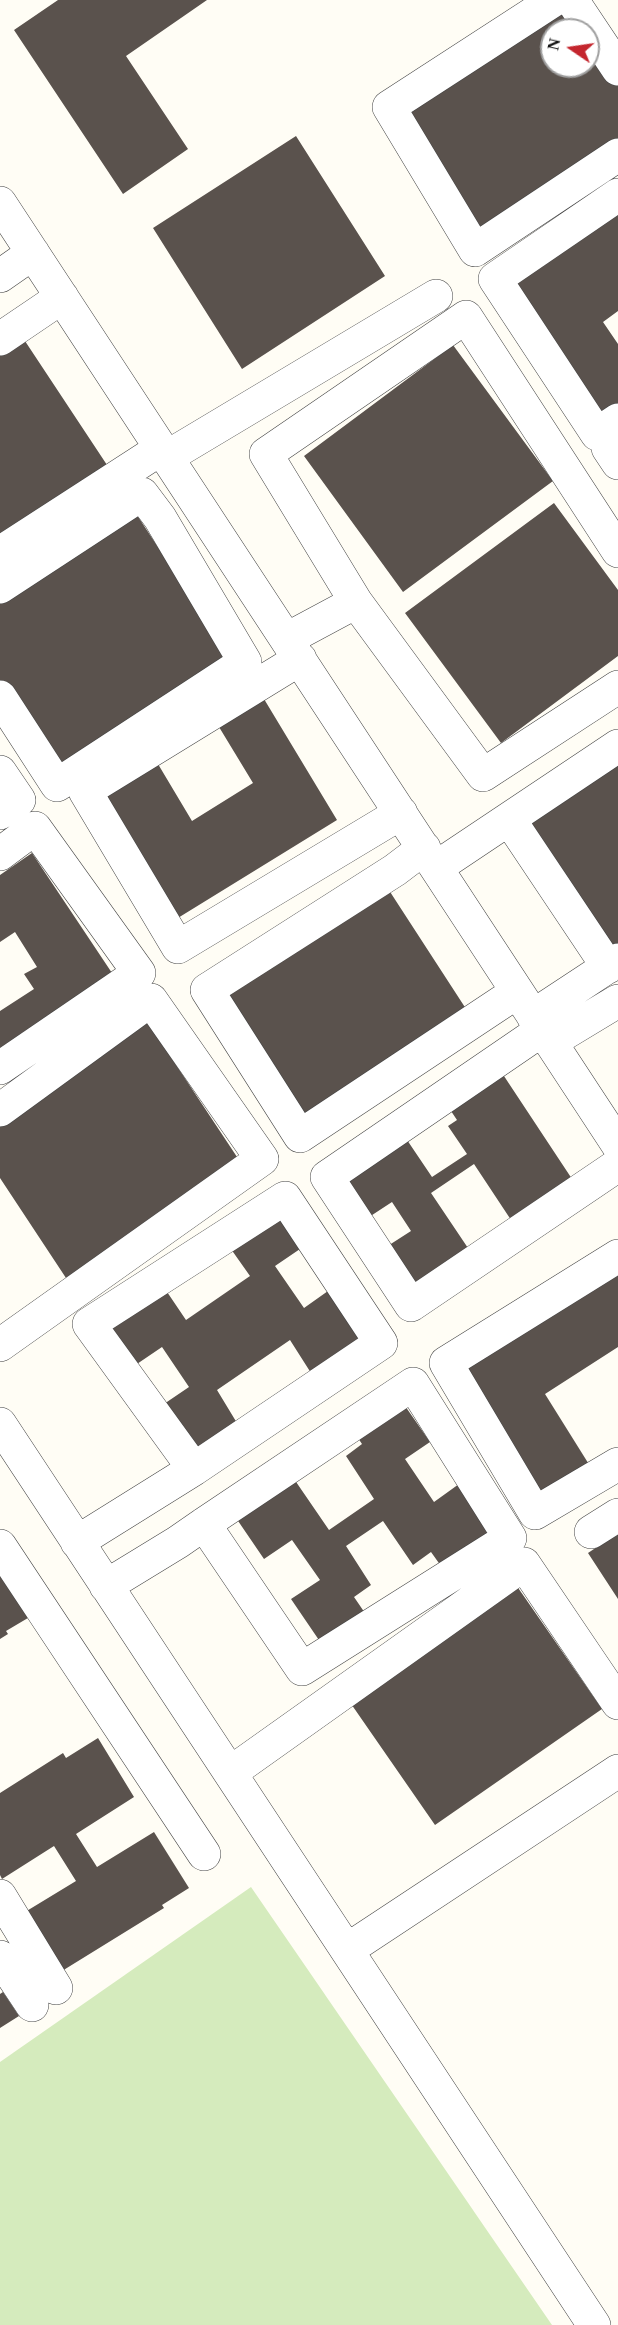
<!DOCTYPE html>
<style>
body{margin:0}
#map{position:relative;width:618px;height:2325px;overflow:hidden;background:#fffdf5;font-family:Georgia,serif}
canvas{display:block}
.north{position:absolute;left:540px;top:18px;width:60px;height:60px;box-sizing:border-box;background:#fff;border:2px solid #a0a0a0;border-radius:50%;rotate:283deg;font-size:16px;font-weight:700;line-height:24px;text-align:center;color:#111}
.north::after{content:'';display:block;margin:auto;width:21px;height:27px;background:#c4262e;clip-path:polygon(50% 0,100% 100%,50% 72%,0 100%)}
</style>
<div id="map">
<canvas width="618" height="2325"></canvas>
<div class="north">N</div>
</div>
<script>
const context = document.querySelector('canvas').getContext('2d');
context.lineJoin = 'round';
function paint(path, color) { context.fillStyle = color; context.fill(path, 'evenodd'); }
const poly = rows => new Path2D(rows.map(r => 'M' + r).join(''));
function strokePath(path, color, width, dash) { context.strokeStyle = color; context.lineWidth = width; context.lineCap = dash ? 'butt' : 'round'; context.setLineDash(dash || []); context.stroke(path); }
paint(poly([
 [251,1887,552,2325,0,2325,0,2062]
]), '#d5ebbd');
paint(poly([
 [58,0,207,0,126,56,188,149,123,194,14,30],
 [560,0,582,30,552,30,552,66,588,66,588,39,618,83,618,143,482,235,398,111],
 [296,136,385,276,242,369,153,228],
 [618,208,618,311,603,322,618,344,618,414,606,422,510,283],
 [23,338,109,468,0,541,0,353],
 [453,345,553,481,403,592,304,456],
 [554,503,618,590,618,656,501,743,405,613],
 [135,512,233,662,61,776,0,683,0,602],
 [261,694,337,820,173,921,97,795,155,759,192,821,253,783,216,722],
 [618,764,618,945,613,949,529,823],
 [32,853,116,979,0,1058,0,1011,34,989,24,974,37,967,15,932,0,942,0,875],
 [383,881,470,1015,302,1124,216,991],
 [147,1021,241,1163,66,1278,0,1178,0,1119],
 [500,1070,576,1185,515,1226,474,1164,431,1193,472,1254,413,1294,383,1249,411,1231,392,1202,363,1221,336,1179,403,1134,432,1177,467,1154,448,1126,457,1120,447,1105],
 [273,1210,300,1249,275,1266,304,1308,328,1291,360,1338,311,1373,290,1340,217,1390,237,1423,193,1453,161,1406,189,1387,162,1347,134,1366,104,1322,161,1283,186,1320,250,1276,226,1242],
 [618,1264,618,1347,545,1394,590,1466,539,1499,457,1368],
 [403,1403,430,1442,405,1459,434,1502,459,1484,491,1532,441,1566,431,1552,413,1565,383,1521,346,1546,371,1585,354,1597,367,1616,323,1646,291,1599,320,1580,292,1540,264,1559,234,1515,292,1476,329,1530,374,1499,346,1456,362,1444,356,1435],
 [618,1533,618,1599,588,1553],
 [0,1561,33,1615,6,1631,8,1634,0,1639],
 [514,1582,602,1709,435,1825,347,1698],
 [98,1738,134,1797,76,1834,97,1867,154,1832,189,1888,162,1905,164,1908,62,1971,25,1912,76,1881,54,1846,2,1879,0,1875,0,1793,63,1753,66,1758],
 [3,1992,19,2016,0,2028,0,1994]
]), '#5a524d');
const minor = poly([
 [554,0,389,107,475,250,618,155],
 [572,0,618,69],
 [618,195,495,279,597,434,618,420],
 [0,203,618,1145],
 [0,276,33,253],
 [0,339,62,297],
 [618,442,608,448,618,463],
 [167,457,436,296],
 [618,551,466,317,266,454,356,602,483,775,618,687],
 [0,553,162,448],
 [0,587,142,494,160,518,245,662,57,785,0,697],
 [287,639,356,602],
 [300,659,85,791,178,947,401,813],
 [0,772,19,800,0,813],
 [509,819,608,967],
 [424,848,395,870,207,990,300,1136,517,992],
 [0,854,35,828,139,973,0,1068],
 [437,867,618,746],
 [533,1016,618,960],
 [542,1030,327,1177,411,1305,618,1165],
 [550,1042,618,1001],
 [0,1110,151,1000,262,1159,0,1345],
 [618,1256,446,1363,535,1513,618,1464],
 [0,1424,594,2325],
 [591,1532,618,1515],
 [77,1542,194,1469,381,1343,285,1198,89,1324,194,1469],
 [0,1546,204,1854],
 [106,1586,178,1542,204,1524,413,1384,510,1538,302,1669,204,1524],
 [230,1773,524,1564,618,1703],
 [0,1896,56,1988],
 [347,1950,618,1771],
 [0,1957,32,2005]
]);
strokePath(minor, '#444', 34);
strokePath(minor, '#fff', 33);
</script>
